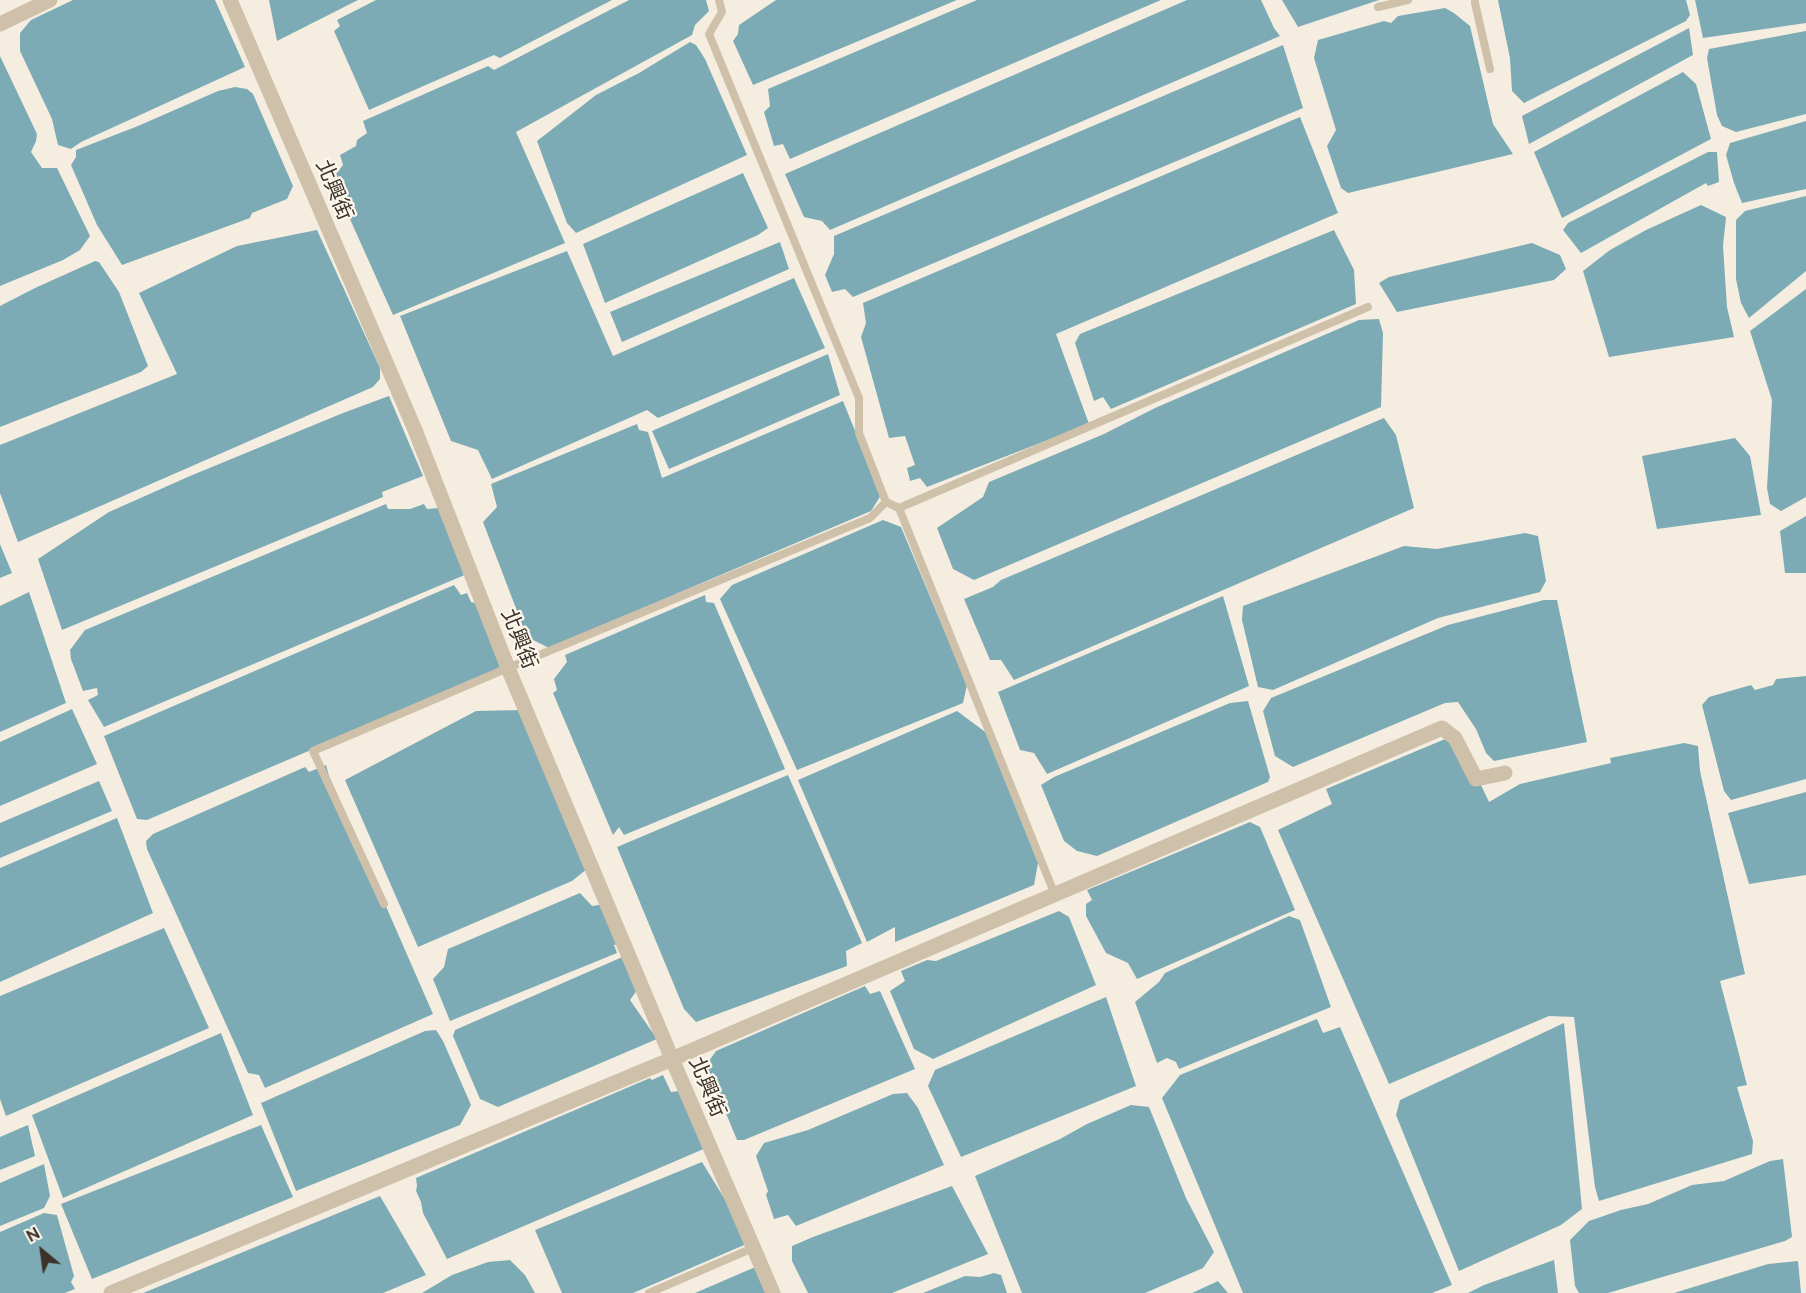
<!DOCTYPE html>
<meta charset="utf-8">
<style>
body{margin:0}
#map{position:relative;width:1806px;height:1293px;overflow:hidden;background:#f5eee0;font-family:Raleway,sans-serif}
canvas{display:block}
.north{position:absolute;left:12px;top:1221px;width:60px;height:60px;-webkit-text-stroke:4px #fcf7ed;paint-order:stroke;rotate:331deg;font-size:16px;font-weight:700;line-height:24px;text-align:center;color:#3c322a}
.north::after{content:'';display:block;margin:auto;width:21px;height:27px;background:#3c322a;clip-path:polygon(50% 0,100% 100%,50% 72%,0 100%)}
</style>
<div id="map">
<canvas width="1806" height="1293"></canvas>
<div class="north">N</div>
</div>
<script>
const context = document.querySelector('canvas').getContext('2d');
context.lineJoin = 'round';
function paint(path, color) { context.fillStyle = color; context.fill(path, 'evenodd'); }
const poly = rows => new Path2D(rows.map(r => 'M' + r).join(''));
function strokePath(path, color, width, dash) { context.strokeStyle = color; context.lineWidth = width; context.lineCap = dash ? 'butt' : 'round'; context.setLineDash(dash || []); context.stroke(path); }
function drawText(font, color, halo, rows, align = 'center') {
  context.font = font + ' Raleway,"Noto Sans TC",sans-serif'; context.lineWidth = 4.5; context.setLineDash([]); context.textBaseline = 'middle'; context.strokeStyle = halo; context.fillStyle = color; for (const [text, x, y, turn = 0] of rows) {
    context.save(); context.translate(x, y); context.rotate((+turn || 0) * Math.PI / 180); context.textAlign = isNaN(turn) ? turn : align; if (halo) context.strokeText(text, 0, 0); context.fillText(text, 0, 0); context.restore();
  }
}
paint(poly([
 [73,0,215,0,245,67,81,142,71,149,58,145,52,119,20,51,20,33,31,20],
 [269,0,358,0,277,41],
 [376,0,612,0,500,58,494,55,369,110,334,31,340,26,337,20],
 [629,0,706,0,709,11,695,25,692,35,516,132,565,243,393,315,332,179,343,165,340,155,356,146,357,140,367,133,363,121,488,66,494,70],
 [776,0,957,0,753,85,733,41,738,34,739,25],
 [977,0,1161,0,790,159,783,144,774,146,764,112,770,106,768,89],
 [1187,0,1261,0,1274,28,1280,36,830,230,822,221,804,217,785,174],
 [1282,0,1379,0,1298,27],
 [1498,0,1686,0,1690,15,1686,21,1524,103,1512,91,1510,58],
 [1695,0,1806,0,1806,23,1703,38],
 [1445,8,1454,13,1470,26,1493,124,1513,154,1348,193,1341,188,1327,146,1336,130,1314,58,1318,40,1384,21,1391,23,1398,16],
 [1689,28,1693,55,1529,144,1522,116],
 [1806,31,1806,114,1736,132,1722,126,1717,115,1707,58,1709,49],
 [690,42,696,45,705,59,747,155,576,233,567,223,537,141,596,95,639,73],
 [1283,45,1303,108,853,297,845,289,832,292,825,275,834,254,834,236],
 [0,56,37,134,36,141,31,152,42,168,57,168,90,236,80,250,63,260,0,286],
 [1683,72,1696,84,1711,139,1562,218,1534,152],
 [235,87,247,89,253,94,293,186,287,199,252,213,250,218,122,265,97,225,71,165,76,157,76,150,138,126,218,91],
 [1300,117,1338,213,1056,334,1089,424,927,487,920,478,910,481,907,468,915,465,905,436,889,438,861,337,866,323,863,303],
 [1806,121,1806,189,1742,203,1734,183,1726,155,1730,143],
 [1708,152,1717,152,1719,182,1708,186,1706,183,1581,253,1563,230,1568,223],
 [743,173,768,228,758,235,605,303,583,244],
 [1806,196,1806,271,1749,318,1741,303,1736,279,1736,220,1745,211],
 [1701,205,1726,217,1723,246,1727,307,1734,337,1609,357,1583,271,1610,250,1646,230],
 [317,230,380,368,380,379,373,387,18,542,0,493,0,445,177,374,139,293,237,246],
 [1334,230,1354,270,1356,304,1111,409,1103,397,1094,401,1075,343,1080,334],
 [780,242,789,269,622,342,610,312],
 [1532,243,1560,255,1566,269,1554,280,1397,312,1379,283,1389,277],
 [567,251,613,356,794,278,825,348,658,418,647,410,492,479,478,450,451,441,400,316],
 [95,261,99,262,119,292,148,366,141,372,0,427,0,306,35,288],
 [1806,289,1806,497,1781,511,1770,504,1767,488,1772,400,1750,331],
 [1379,319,1383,333,1381,407,974,580,953,569,937,528,983,497,989,482,1104,434,1155,408,1359,320],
 [828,354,840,395,669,469,652,431],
 [389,396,423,476,382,492,383,497,62,630,38,559,109,512,190,476,343,413],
 [843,401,881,495,871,511,549,648,527,637,483,522,497,507,491,484,637,424,639,430,648,432,662,478],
 [1384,418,1396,435,1414,508,1014,680,1001,660,990,660,964,599,993,587,1001,580],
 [1735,438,1750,456,1761,515,1657,529,1642,456],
 [386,504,388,509,410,509,424,504,427,509,439,508,467,574,104,727,88,700,98,695,97,688,83,691,71,659,70,650,85,630],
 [1806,516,1806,573,1785,573,1780,531],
 [883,520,901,527,967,685,963,703,797,770,720,599,732,585],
 [1525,533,1538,536,1546,581,1540,592,1438,618,1273,690,1258,687,1242,620,1243,606,1404,546,1437,549],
 [0,544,12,573,0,578],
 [454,585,461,595,467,593,471,602,479,604,503,668,147,820,137,819,104,736],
 [29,592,66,703,0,732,0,606],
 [705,595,706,602,714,603,785,769,624,835,619,827,613,835,553,693,557,690,554,679,567,662,565,655],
 [1223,596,1249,686,1047,774,1034,753,1020,750,998,692],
 [1544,600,1557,600,1587,742,1494,761,1486,753,1476,729,1458,702,1445,703,1293,767,1275,756,1263,711,1271,698,1448,625],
 [1806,676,1806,779,1731,800,1724,791,1702,705,1709,697,1751,685,1755,690,1773,685,1776,679],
 [1248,701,1270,777,1268,782,1097,856,1077,851,1064,841,1041,785,1054,777,1230,703],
 [72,709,97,764,0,806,0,742],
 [522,710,587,869,572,881,418,947,345,780,476,711],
 [957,711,988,734,1038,863,1034,885,895,942,895,927,867,942,798,780],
 [1457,734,1489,802,1520,784,1611,763,1610,758,1684,743,1698,746,1700,771,1745,974,1720,981,1747,1085,1737,1087,1753,1141,1752,1154,1599,1201,1595,1187,1574,1017,1549,1016,1389,1084,1278,830,1332,804,1326,789],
 [326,765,329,776,433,1014,265,1088,259,1075,248,1073,147,849,146,841,153,834,305,767,309,772],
 [788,775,862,943,846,951,847,966,696,1022,684,1009,617,847],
 [99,781,112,811,0,858,0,823],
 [1806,792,1806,875,1749,884,1728,813],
 [117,818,153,913,0,982,0,868],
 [1250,822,1260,827,1295,910,1137,979,1128,963,1106,953,1086,916,1086,904,1092,900,1087,890],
 [580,893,592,906,606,904,621,943,614,945,617,953,450,1021,433,979,444,967,448,949],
 [1059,911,1069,917,1096,985,933,1059,914,1049,890,991,905,981,901,971,927,960,936,961],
 [1289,916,1300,920,1331,1007,1179,1069,1176,1062,1167,1058,1157,1063,1135,1002,1159,982,1165,973],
 [164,928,209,1028,6,1116,0,1099,0,996],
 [627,955,640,986,630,1000,657,1039,498,1107,480,1099,453,1036,455,1030],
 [865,986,870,994,880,991,915,1069,744,1140,737,1140,706,1065,716,1051],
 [1106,997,1136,1086,961,1157,928,1086,935,1070],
 [1317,1019,1323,1033,1340,1027,1452,1285,1432,1293,1243,1293,1162,1098,1180,1075],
 [1564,1023,1582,1209,1561,1225,1459,1271,1396,1115,1400,1100],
 [436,1030,443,1041,471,1105,460,1125,296,1191,261,1103,425,1031],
 [221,1033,253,1115,63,1198,32,1115],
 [663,1075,671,1092,679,1091,706,1148,447,1259,423,1213,421,1202,416,1191,417,1186,416,1178,650,1078,652,1080],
 [907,1093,918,1108,944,1165,796,1226,788,1215,774,1219,766,1195,768,1191,756,1156,764,1143,808,1130,893,1094],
 [1131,1105,1149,1107,1186,1198,1214,1252,1203,1268,1145,1293,1022,1293,975,1176,1060,1139,1087,1124],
 [28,1125,35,1156,0,1170,0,1137],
 [261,1125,293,1197,92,1279,61,1204],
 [1783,1159,1792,1237,1785,1241,1608,1293,1579,1293,1575,1286,1570,1240,1589,1221,1621,1210,1648,1204,1692,1185,1724,1181,1770,1161],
 [702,1162,751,1242,633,1293,562,1293,535,1230],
 [44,1164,50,1196,44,1208,0,1226,0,1183],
 [952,1186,988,1254,892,1293,808,1293,792,1261,792,1246,813,1237],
 [380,1196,426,1275,383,1293,143,1293],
 [44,1213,57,1215,74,1276,71,1282,75,1289,65,1293,0,1293,0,1232],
 [510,1260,525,1275,535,1293,422,1293,452,1275,488,1262],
 [1554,1260,1558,1293,1468,1293,1484,1285],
 [1798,1261,1801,1293,1674,1293,1768,1264],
 [760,1265,771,1293,695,1293],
 [994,1273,1001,1275,1007,1293,923,1293,965,1276,980,1277],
 [1218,1281,1228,1293,1192,1293]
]), '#7cabb5');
strokePath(poly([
 [719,0,722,12,709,34,859,398,859,433,886,502],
 [1475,0,1475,3,1490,69],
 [1378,7,1408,0],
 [899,508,1055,895],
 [384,904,313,751,508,668,870,518,886,502,899,508,1368,307],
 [649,1293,753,1248]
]), '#cfc0aa', 8);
strokePath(poly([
 [230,0,415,430,508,668,672,1059,773,1293],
 [0,24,50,0],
 [111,1293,672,1059,1442,728,1455,738,1476,779,1505,773]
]), '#cfc0aa', 15);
drawText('21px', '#3c322a', '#fcf7ed', [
 ["北興街",334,190,67],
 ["北興街",519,639,68],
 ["北興街",707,1087,67]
]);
</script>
